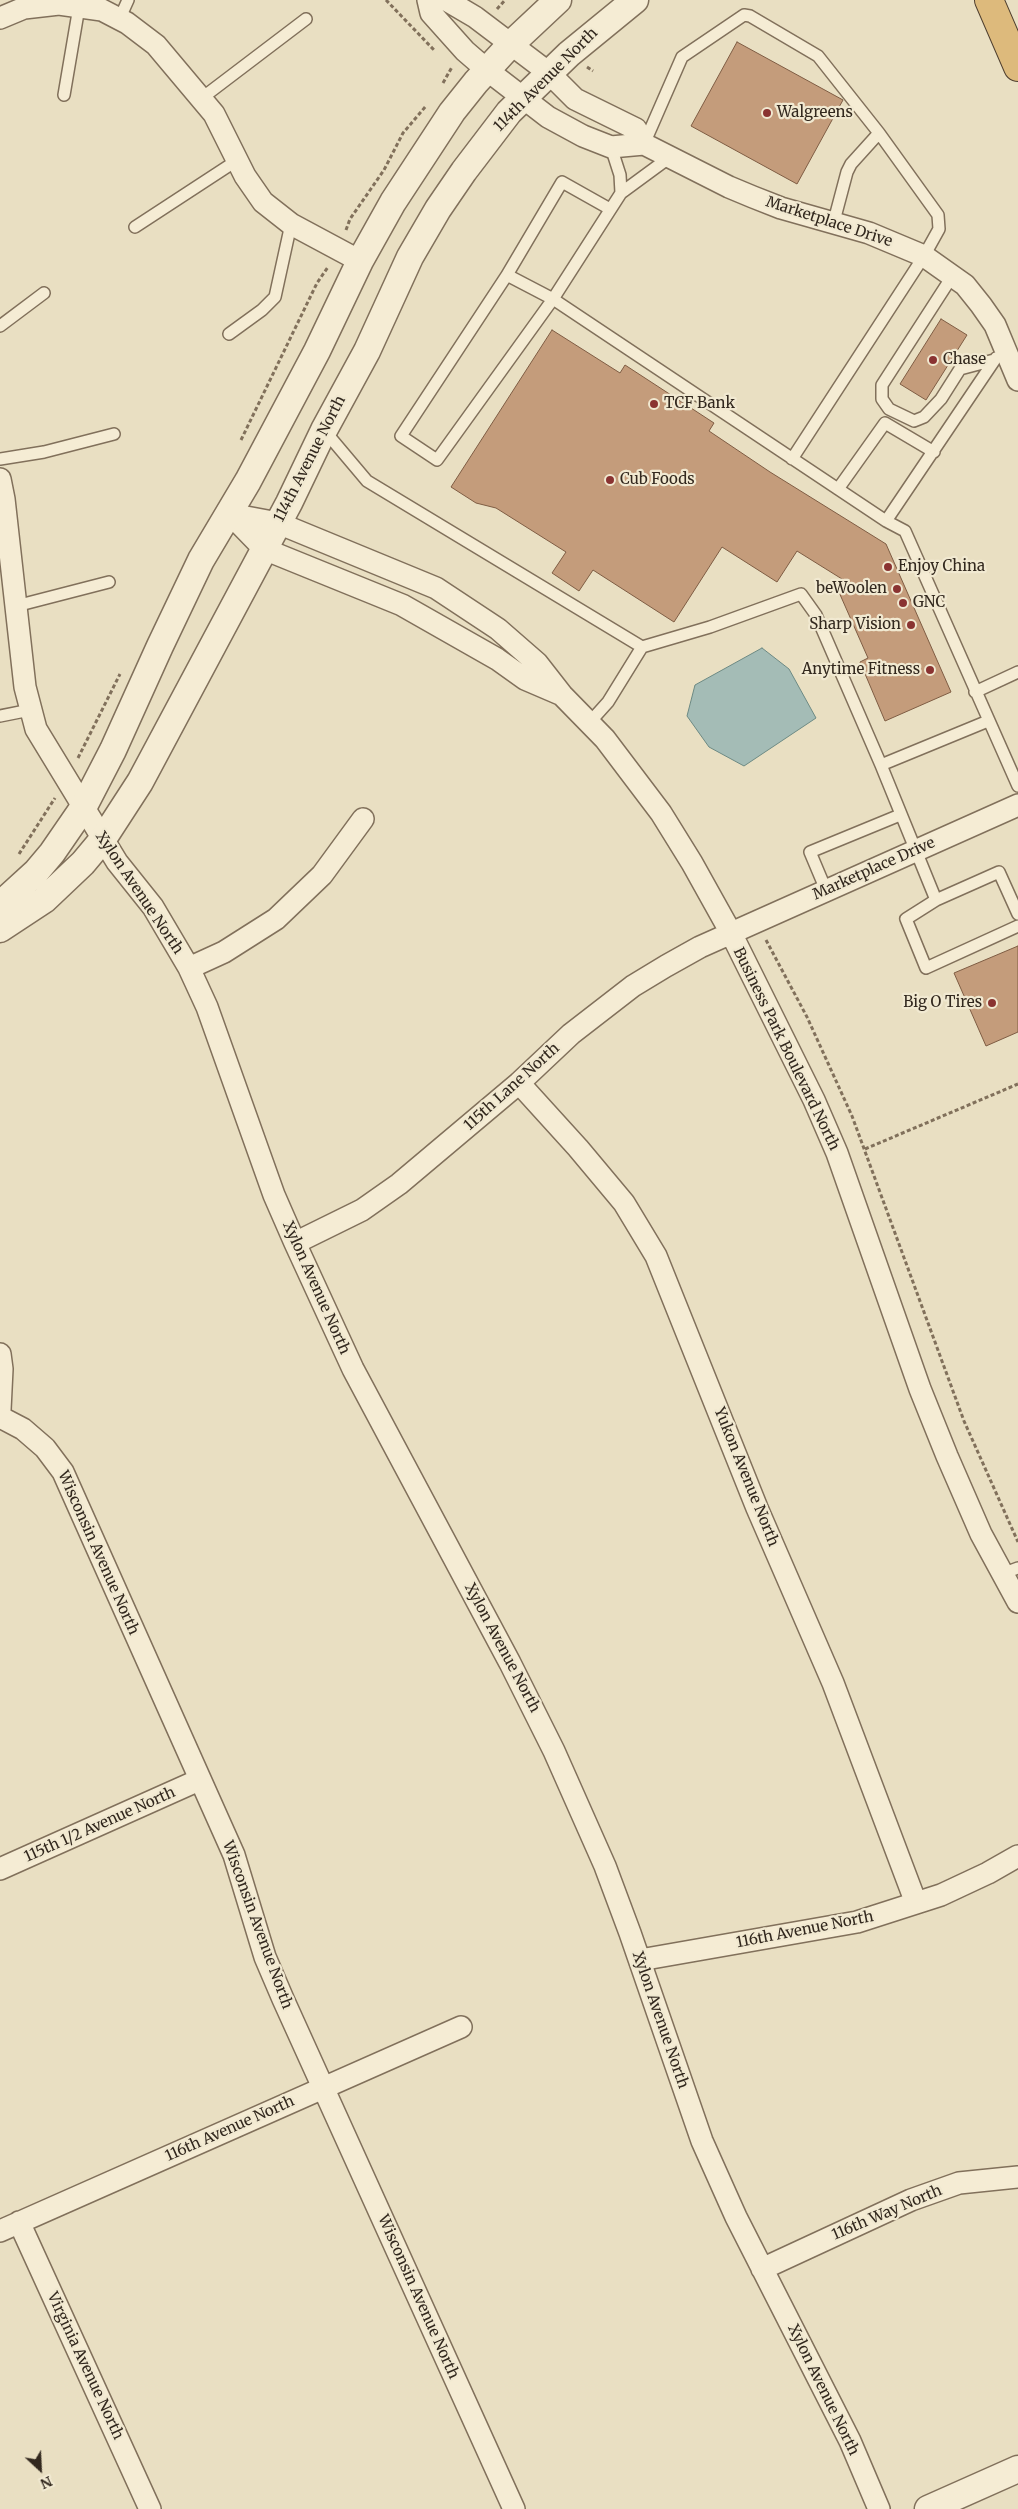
<!DOCTYPE html>
<style>
body{margin:0}
#map{position:relative;width:1018px;height:2509px;overflow:hidden;background:#e9dfc2;font-family:Merriweather,serif}
canvas{display:block}
.north{position:absolute;left:15px;top:2444px;width:50px;height:50px;-webkit-text-stroke:4px #f1e9d1;paint-order:stroke;rotate:155deg;font-size:14px;font-weight:700;line-height:20px;text-align:center;color:#32281e}
.north::after{content:'';display:block;margin:auto;width:18px;height:22px;background:#32281e;clip-path:polygon(50% 0,100% 100%,50% 72%,0 100%)}
</style>
<div id="map">
<canvas width="1018" height="2509"></canvas>
<div class="north">N</div>
</div>
<script>
const context = document.querySelector('canvas').getContext('2d');
context.lineJoin = 'round';
function paint(path, color) { context.fillStyle = color; context.fill(path, 'evenodd'); }
const poly = rows => new Path2D(rows.map(r => 'M' + r).join(''));
function strokePath(path, color, width, dash) { context.strokeStyle = color; context.lineWidth = width; context.lineCap = dash ? 'butt' : 'round'; context.setLineDash(dash || []); context.stroke(path); }
function drawText(font, color, halo, rows, align = 'center') {
  context.font = font + ' Merriweather,serif'; context.lineWidth = 4.5; context.setLineDash([]); context.textBaseline = 'middle'; context.strokeStyle = halo; context.fillStyle = color; for (const [text, x, y, turn = 0] of rows) {
    context.save(); context.translate(x, y); context.rotate((+turn || 0) * Math.PI / 180); context.textAlign = isNaN(turn) ? turn : align; if (halo) context.strokeText(text, 0, 0); context.fillText(text, 0, 0); context.restore();
  }
}
const water = poly([
 [762,648,789,669,816,718,744,766,709,747,687,716,695,685,762,648]
]);
paint(water, '#a4bcb6');
strokePath(water, '#6c8983', 1);
const building = poly([
 [737,42,843,100,797,184,691,126,737,42],
 [941,319,967,335,926,400,900,384,941,319],
 [552,330,620,373,625,365,714,423,709,431,770,472,886,544,951,692,885,721,860,662,868,658,838,590,850,584,797,551,777,582,722,547,674,622,593,570,579,591,552,573,566,552,496,508,476,503,451,487,552,330],
 [1018,946,1018,1032,986,1046,954,973,1018,946]
]);
paint(building, '#c49c7b');
strokePath(building, '#7e5c43', 1);
const service = poly([
 [119,20,128,0],
 [64,95,79,7],
 [202,98,306,19],
 [644,144,682,57,744,15,750,16,818,56,879,133,938,215,939,229,924,256,792,459],
 [611,147,620,175,621,193,670,157],
 [610,209,562,182,507,275,553,299,886,521,905,531,1018,786],
 [834,221,847,172,851,164,879,133],
 [135,227,236,161],
 [507,275,401,436,437,460,553,299,621,193],
 [953,275,882,385,882,399,889,409,914,421,924,417,941,399,960,369,994,360],
 [0,326,44,293],
 [229,334,262,310,275,297,291,224],
 [324,430,367,481,642,647],
 [0,459,44,452,114,434],
 [838,489,885,423,934,452],
 [886,521,996,358],
 [16,606,109,582],
 [975,692,1018,672],
 [0,716,30,710],
 [590,722,608,702,642,647,710,627,801,594,816,615,881,765,936,900],
 [881,765,988,721],
 [826,890,810,852,900,815],
 [1018,914,999,872,936,900,906,919,926,968,1018,926],
 [1002,1574,1018,1568]
]);
const minor = poly([
 [428,0,431,13,465,51,487,70,548,117,583,136,611,147,644,144,729,187,753,197,781,208,869,233,924,256,965,285,981,305,995,325,1018,380],
 [446,0,475,17,549,73,575,99,636,129,644,144],
 [0,18,24,8,59,4,102,10,127,23,156,45,214,114,245,176,263,202,291,224,360,261],
 [0,479,4,499,25,687,36,729,117,862,153,907,189,968,207,1007,274,1195,295,1243,353,1369,510,1663,554,1751,605,1866,630,1933,702,2141,736,2217,850,2441,879,2509],
 [230,514,278,523,436,588,498,629,537,663,562,695,605,739,661,813,692,863,731,933,814,1100,837,1153,920,1389,947,1456,981,1534,1018,1602],
 [230,514,264,549,402,605,497,659,525,679,560,694],
 [189,968,224,952,276,919,322,875,363,819],
 [519,1083,578,1148,624,1203,656,1256,757,1508,833,1683,916,1903],
 [295,1243,362,1210,399,1184,519,1083,571,1034,633,986,666,966,700,947,1018,805],
 [0,1354,2,1369,0,1410],
 [0,1417,23,1429,45,1448,63,1472,234,1855,265,1957,283,1999,514,2509],
 [0,1869,199,1780],
 [640,1960,857,1922,941,1895,988,1873,1018,1856],
 [19,2222,150,2509],
 [0,2231,461,2027],
 [762,2269,911,2200,959,2183,1018,2177]
]);
const tertiary = poly([
 [0,905,36,872,52,853,83,808,113,750,160,646,201,560,248,481,317,351,360,261,393,202,452,112,476,82,510,45,558,0],
 [0,929,44,900,83,863,103,839,140,782,289,503,324,430,367,351,410,257,438,209,464,171,509,112,569,54,635,0],
 [928,2509,1018,2469]
]);
const trunk = poly([
 [989,0,1018,67]
]);
strokePath(service, '#81705b', 14);
strokePath(minor, '#81705b', 24);
strokePath(tertiary, '#81705b', 29);
strokePath(trunk, '#4f3f2f', 30);
strokePath(poly([
 [386,0,434,50],
 [497,9,505,0],
 [587,67,593,71],
 [443,83,452,67],
 [346,230,350,219,384,170,403,133,426,106],
 [241,440,317,283,328,267],
 [78,758,120,674],
 [19,854,55,798],
 [766,940,807,1017,852,1116,964,1421,1018,1542],
 [865,1149,1018,1084]
]), '#81705b', 3, [4, 2.5]);
strokePath(service, '#f5ecd4', 11);
strokePath(minor, '#f5ecd4', 21);
strokePath(tertiary, '#f5ecd4', 26);
strokePath(trunk, '#ddba7c', 28);
for (const [x, y, r, color] of [
 [767,113,5,"#8a3331"],
 [933,360,5,"#8a3331"],
 [654,404,5,"#8a3331"],
 [610,480,5,"#8a3331"],
 [888,567,5,"#8a3331"],
 [897,589,5,"#8a3331"],
 [903,603,5,"#8a3331"],
 [911,625,5,"#8a3331"],
 [930,670,5,"#8a3331"],
 [992,1003,5,"#8a3331"]
]) { const dot = new Path2D(); dot.arc(x, y, r, 0, 2 * Math.PI); context.fillStyle = color; context.fill(dot); strokePath(dot, '#f1e9d1', 2); }
drawText('15px', '#32281e', '#f1e9d1', [
 ["114th Avenue North",546,80,-45],
 ["Marketplace Drive",829,222,18],
 ["114th Avenue North",310,459,-63],
 ["Marketplace Drive",874,869,-24],
 ["Xylon Avenue North",139,893,56],
 ["Business Park Boulevard North",786,1049,64],
 ["115th Lane North",512,1087,-42],
 ["Xylon Avenue North",316,1288,66],
 ["Yukon Avenue North",746,1477,68],
 ["Wisconsin Avenue North",98,1553,66],
 ["Xylon Avenue North",502,1648,62],
 ["115th 1/2 Avenue North",100,1825,-24],
 ["Wisconsin Avenue North",257,1925,70],
 ["116th Avenue North",805,1930,-11],
 ["Xylon Avenue North",660,2020,71],
 ["116th Avenue North",230,2129,-24],
 ["116th Way North",887,2213,-23],
 ["Wisconsin Avenue North",418,2297,66],
 ["Virginia Avenue North",85,2366,65],
 ["Xylon Avenue North",823,2390,64]
]);
drawText('15px', '#32281e', '#f1e9d1', [
 ["Walgreens",777,113],
 ["Chase",943,360],
 ["TCF Bank",664,404],
 ["Cub Foods",620,480],
 ["Enjoy China",898,567],
 ["beWoolen",887,589,"right"],
 ["GNC",913,603],
 ["Sharp Vision",901,625,"right"],
 ["Anytime Fitness",920,670,"right"],
 ["Big O Tires",982,1003,"right"]
], 'left');
</script>
